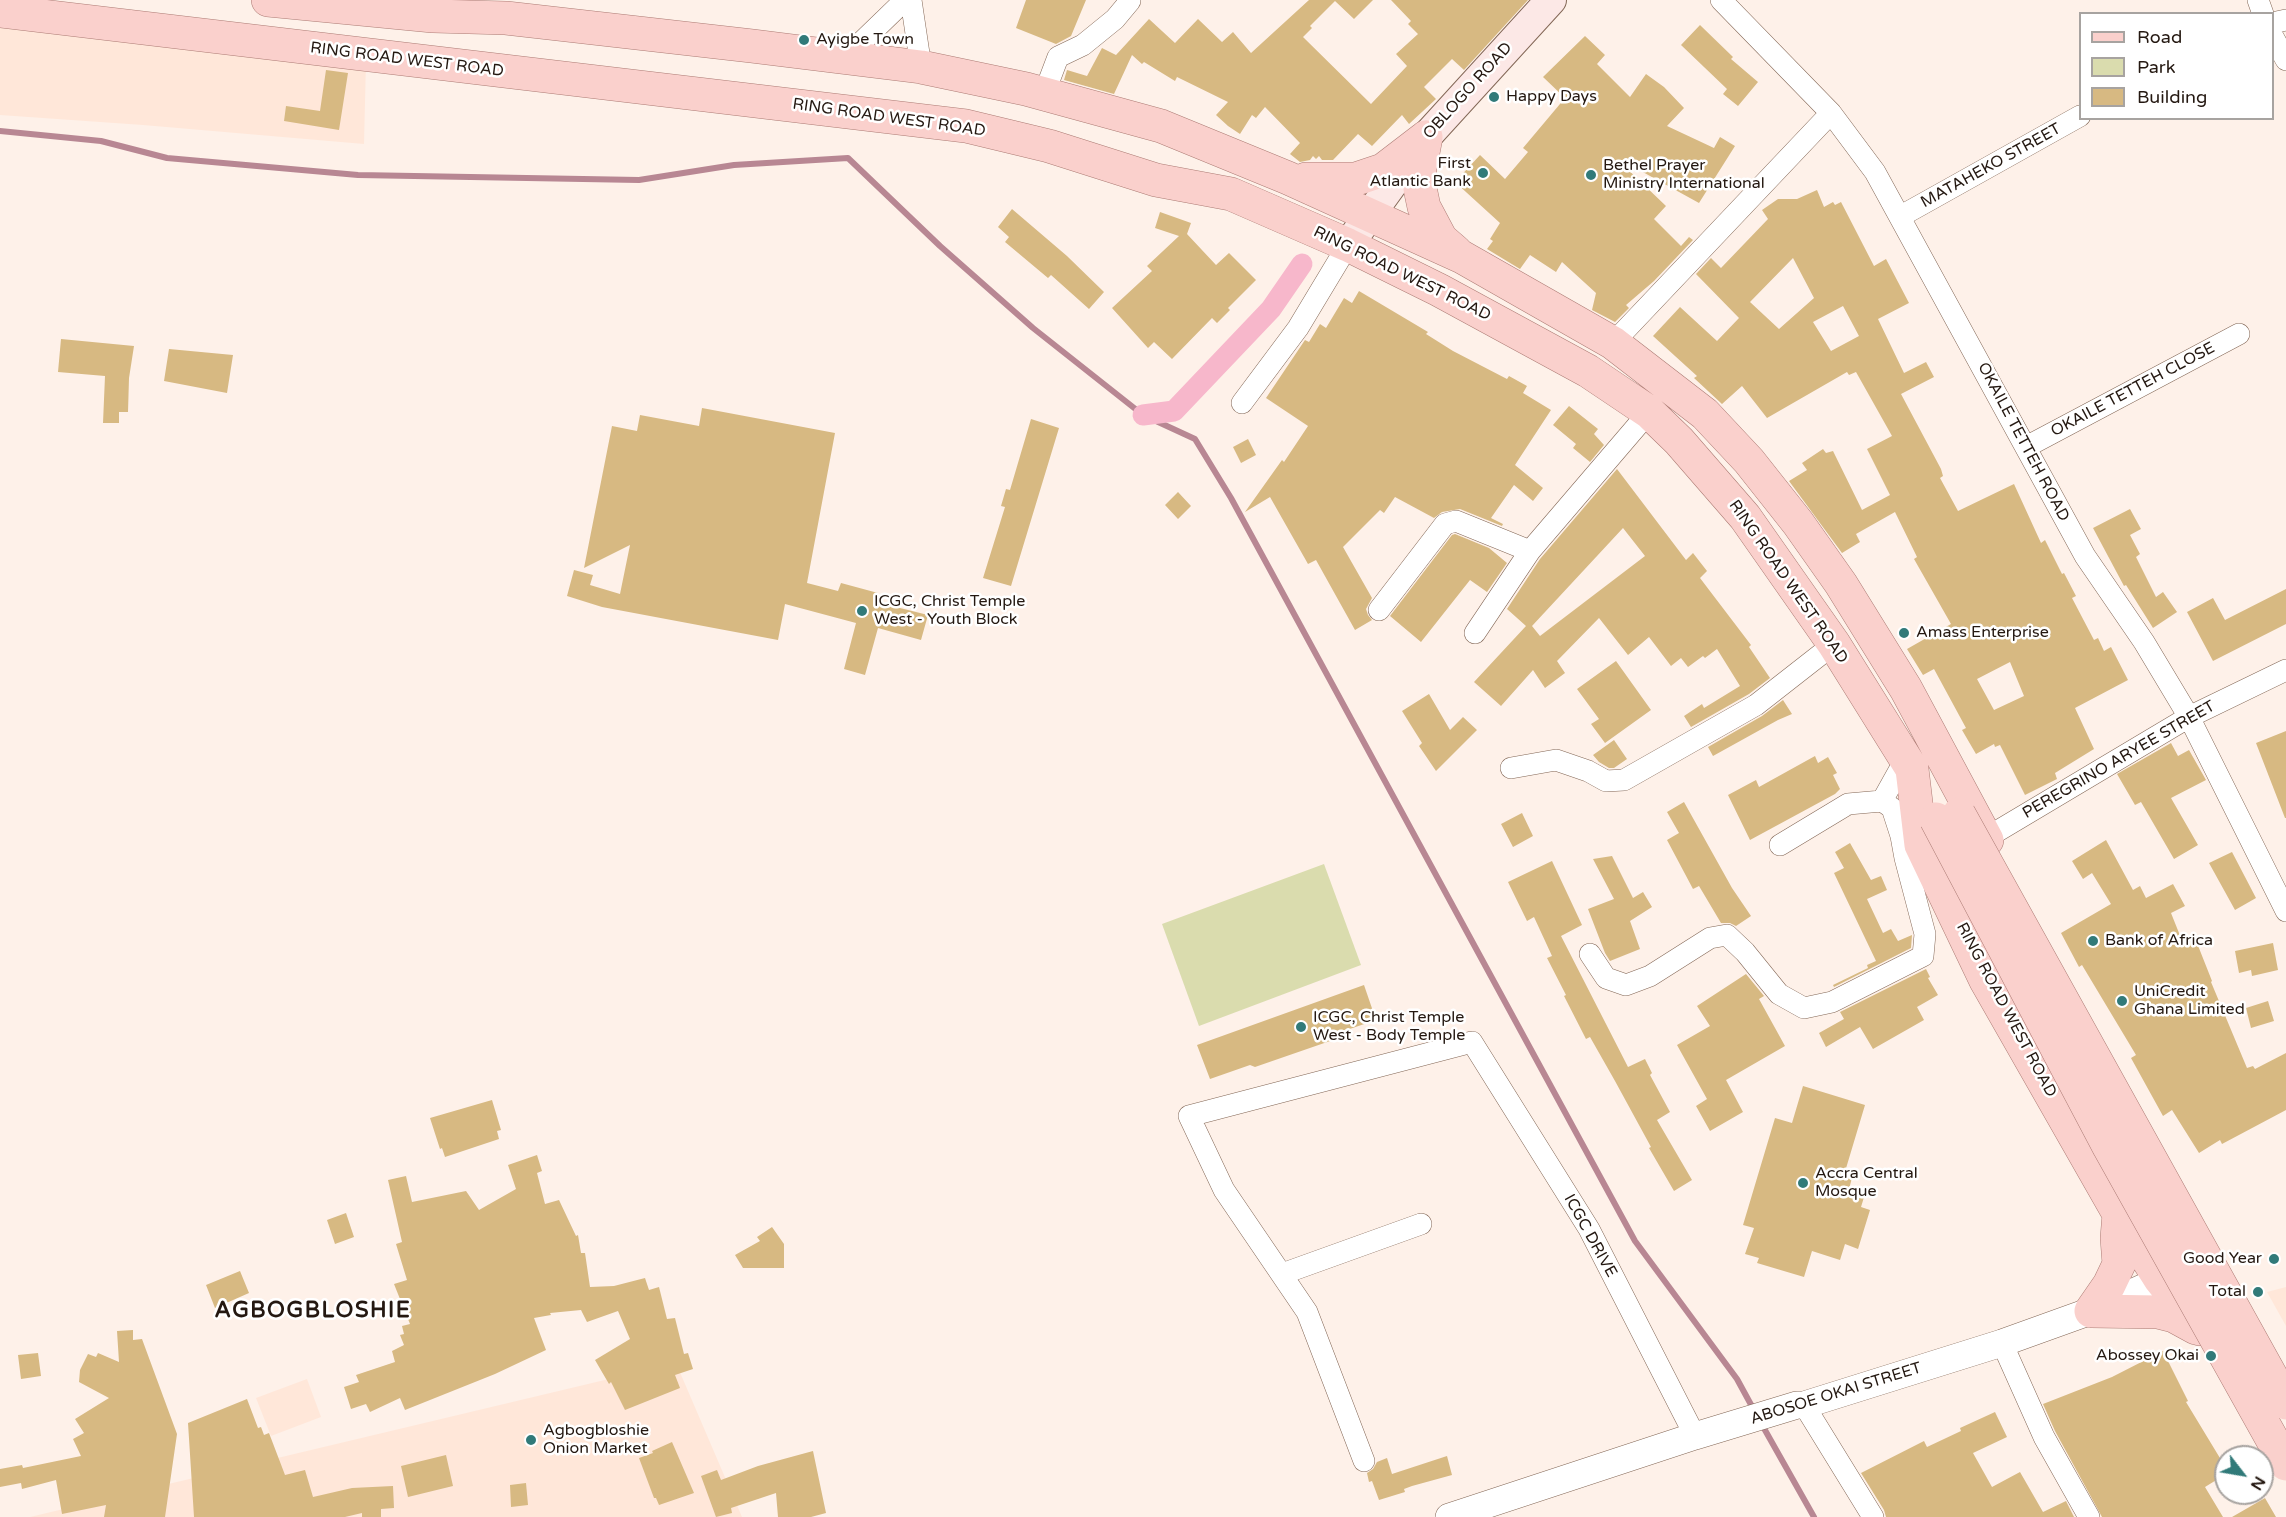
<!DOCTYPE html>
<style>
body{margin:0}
#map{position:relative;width:2286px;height:1517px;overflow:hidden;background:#fef1e9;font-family:"Varela Round",sans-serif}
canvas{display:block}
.legend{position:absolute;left:2079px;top:12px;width:195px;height:108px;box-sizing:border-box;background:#fff;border:2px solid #a7a3a0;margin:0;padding:8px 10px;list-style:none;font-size:18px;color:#241811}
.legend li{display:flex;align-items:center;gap:12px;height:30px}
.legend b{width:30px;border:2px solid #a7a3a0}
.north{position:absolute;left:2214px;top:1445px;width:60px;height:60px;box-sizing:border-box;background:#fff;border:2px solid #a7a3a0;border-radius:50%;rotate:121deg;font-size:16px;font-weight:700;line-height:24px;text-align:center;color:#241811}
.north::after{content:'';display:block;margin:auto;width:21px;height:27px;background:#317a79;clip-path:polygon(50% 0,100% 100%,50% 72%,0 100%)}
</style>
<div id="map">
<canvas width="2286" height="1517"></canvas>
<ul class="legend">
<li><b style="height:8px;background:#fad0cc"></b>Road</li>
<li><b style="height:16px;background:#dadcae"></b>Park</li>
<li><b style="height:16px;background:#d7b982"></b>Building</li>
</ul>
<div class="north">N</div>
</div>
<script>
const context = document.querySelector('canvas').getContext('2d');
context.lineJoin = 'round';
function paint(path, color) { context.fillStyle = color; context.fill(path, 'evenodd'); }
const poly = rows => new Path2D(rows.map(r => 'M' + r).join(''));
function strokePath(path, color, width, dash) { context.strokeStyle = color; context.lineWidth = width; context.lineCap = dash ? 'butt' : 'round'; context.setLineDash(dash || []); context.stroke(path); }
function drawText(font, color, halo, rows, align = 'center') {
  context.font = font + ' "Varela Round",sans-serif'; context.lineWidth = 5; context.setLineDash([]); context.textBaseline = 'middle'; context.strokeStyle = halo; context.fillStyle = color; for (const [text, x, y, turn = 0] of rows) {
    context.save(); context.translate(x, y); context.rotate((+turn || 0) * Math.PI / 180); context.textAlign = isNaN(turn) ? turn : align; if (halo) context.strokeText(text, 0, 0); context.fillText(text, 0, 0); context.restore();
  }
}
paint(poly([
 [0,19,366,61,364,144,143,125,0,115],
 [2286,1287,2286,1326,2267,1292],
 [676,1363,742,1517,30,1517],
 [307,1379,321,1417,271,1436,256,1398]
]), '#ffe7d9');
paint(poly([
 [1324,864,1361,965,1199,1026,1162,924]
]), '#dadcae');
strokePath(poly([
 [0,131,101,141,167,158,358,175,639,180,734,165,848,158,940,246,1033,328,1143,415,1195,439,1231,498,1635,1241,1737,1379,1755,1412],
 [1761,1423,1814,1517]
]), '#b88793', 6);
strokePath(poly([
 [1143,415,1174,411,1271,309,1302,264]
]), '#f7b7cb', 21);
paint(poly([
 [1026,0,1086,0,1071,36,1056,44,1016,28],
 [1309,0,1373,0,1354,19,1335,1,1310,26,1312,28,1303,37,1371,104,1407,66,1396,54,1418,34,1408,24,1411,21,1391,0,1528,0,1464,70,1452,59,1424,87,1436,99,1409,124,1402,115,1372,146,1358,134,1333,160,1322,160,1319,156,1316,159,1313,156,1310,160,1300,162,1290,154,1300,143,1265,107,1256,118,1252,115,1240,134,1228,126,1216,115,1228,102,1177,77,1175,81,1144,62,1142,64,1132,55,1114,94,1064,80,1067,70,1087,76,1102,48,1116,55,1149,19,1175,43,1198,19,1222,42,1233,32,1251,53],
 [1700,25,1733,57,1731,59,1758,82,1738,106,1723,94,1727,89,1681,45],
 [1585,36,1605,55,1597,64,1630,97,1646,74,1664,87,1684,108,1667,126,1714,148,1720,137,1735,146,1699,203,1621,160,1619,161,1666,206,1654,219,1681,246,1689,237,1693,240,1654,281,1626,305,1629,308,1615,322,1592,310,1596,293,1562,262,1556,272,1530,255,1520,269,1487,249,1493,241,1490,239,1500,223,1455,182,1480,155,1505,179,1528,152,1523,148,1565,98,1543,77],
 [326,70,348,73,339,130,284,121,286,106,320,111],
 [1817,190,1824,207,1833,202,1835,205,1841,202,1874,266,1886,259,1909,303,1878,319,1904,373,1926,362,1934,377,1901,394,1941,469,1943,476,1940,478,1958,511,2014,484,2041,543,2045,540,2062,574,2064,573,2076,596,2072,598,2094,640,2098,638,2104,651,2111,647,2128,680,2075,708,2094,749,2055,773,2057,779,2025,795,2000,745,1995,747,1994,744,1976,754,1962,730,1966,728,1934,669,1923,675,1907,649,1951,624,1914,559,1917,557,1895,512,1856,534,1860,542,1842,553,1789,481,1807,470,1802,463,1823,449,1826,453,1833,451,1862,510,1890,495,1867,449,1892,436,1856,372,1849,375,1847,372,1767,418,1742,386,1722,404,1694,378,1697,376,1653,336,1680,307,1717,341,1739,318,1696,274,1711,258,1721,268,1768,219,1762,210,1778,199,1797,199],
 [1793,258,1814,298,1779,329,1750,302],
 [1843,306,1859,336,1831,351,1813,322],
 [2010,662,2024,696,1994,710,1977,679],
 [1012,209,1067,256,1104,292,1089,309,1051,275,1048,278,1005,242,1009,237,998,227],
 [1160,212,1191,223,1187,234,1216,265,1229,253,1256,280,1228,308,1230,310,1217,323,1212,318,1172,359,1154,342,1148,348,1112,308,1152,271,1147,266,1179,236,1155,228],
 [1359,291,1428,332,1426,334,1453,351,1507,379,1509,376,1527,386,1523,393,1551,410,1515,465,1543,488,1533,501,1514,485,1491,518,1503,524,1502,526,1460,509,1442,512,1434,518,1395,497,1384,513,1380,510,1343,547,1372,598,1366,609,1368,615,1372,620,1355,630,1316,560,1308,564,1270,497,1245,512,1282,460,1284,462,1308,426,1266,398,1305,340,1309,342,1320,324,1326,328,1344,298,1352,303],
 [61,339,134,346,129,378,128,412,119,412,119,423,103,423,105,376,58,372],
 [169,349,233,355,227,393,164,381],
 [1569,406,1598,429,1594,434,1604,445,1590,462,1573,448,1576,444,1553,425],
 [702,408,835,433,807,583,838,591,841,583,878,593,876,602,928,615,921,640,878,628,865,675,844,669,856,623,785,604,778,640,602,607,567,596,574,570,593,575,590,585,620,594,630,545,584,568,612,426,637,431,640,415,699,426],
 [1031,419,1059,428,1011,586,983,578,1005,507,1001,506,1006,489,1010,490],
 [1248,439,1256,455,1241,463,1233,447],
 [1617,469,1686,560,1693,553,1707,571,1700,578,1751,645,1749,647,1770,678,1749,694,1691,727,1684,716,1702,704,1704,708,1740,686,1717,649,1705,658,1703,656,1688,667,1681,658,1671,666,1649,637,1628,655,1599,618,1557,661,1565,673,1545,688,1533,670,1501,706,1474,682,1526,626,1507,609,1540,559],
 [1623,528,1645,556,1540,636,1532,626],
 [1178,492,1191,506,1178,519,1165,505],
 [2130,509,2141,529,2130,535,2140,554,2136,557,2156,597,2163,592,2177,612,2153,628,2126,585,2124,586,2093,528],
 [1455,534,1489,548,1507,563,1487,592,1470,580,1421,642,1390,616,1452,535],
 [2286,589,2286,624,2213,661,2187,612,2213,598,2225,620],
 [1616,661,1651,710,1605,743,1591,724,1599,719,1577,689],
 [1429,694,1450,730,1463,717,1477,730,1436,771,1419,746,1422,743,1402,711],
 [1783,700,1792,714,1778,720,1713,756,1708,747,1762,716],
 [2286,731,2286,818,2285,818,2256,743],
 [1614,740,1627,759,1614,768,1609,768,1599,762,1593,755],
 [2171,743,2178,756,2189,750,2206,780,2171,798,2198,845,2174,859,2141,802,2135,805,2117,774],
 [1815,756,1818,763,1828,757,1837,773,1833,775,1840,789,1835,794,1750,840,1728,795,1756,780,1759,787],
 [1684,802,1732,888,1751,916,1736,926,1730,923,1721,923,1699,886,1693,889,1667,840,1679,833,1667,812],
 [1522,813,1533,836,1513,847,1501,824],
 [2106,840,2133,890,2140,886,2146,898,2173,884,2185,906,2171,913,2183,943,2195,938,2212,981,2211,982,2247,1068,2253,1066,2255,1069,2286,1053,2286,1110,2222,1144,2220,1140,2199,1153,2172,1110,2163,1116,2131,1058,2136,1055,2082,965,2079,967,2061,933,2111,904,2092,873,2083,879,2072,861],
 [1850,843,1871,880,1881,876,1887,890,1867,899,1883,933,1891,929,1898,941,1912,935,1911,948,1834,987,1833,985,1868,968,1867,965,1876,961,1834,873,1844,868,1835,852],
 [2232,852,2256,898,2235,910,2209,863],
 [1612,856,1633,898,1643,892,1652,907,1630,921,1640,949,1610,961,1605,953,1588,909,1614,899,1593,859],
 [1552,861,1582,925,1561,936,1628,1067,1645,1059,1652,1073,1650,1075,1670,1112,1657,1120,1692,1180,1674,1191,1649,1148,1651,1147,1615,1081,1590,1037,1586,1039,1564,996,1566,995,1547,958,1552,956,1534,917,1527,921,1508,882],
 [2273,943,2278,970,2252,976,2251,970,2239,973,2235,951],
 [1926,969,1930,977,1928,978,1938,995,1917,1007,1924,1020,1873,1049,1860,1027,1826,1047,1819,1033,1844,1019,1840,1012],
 [1746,974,1764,996,1759,999,1785,1046,1726,1080,1743,1112,1710,1131,1696,1106,1707,1099,1677,1045,1710,1026,1697,1006],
 [1364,985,1376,1020,1335,1034,1333,1040,1255,1067,1250,1065,1210,1079,1197,1045],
 [2268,1001,2274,1021,2251,1028,2246,1008],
 [1803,1086,1865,1105,1844,1175,1852,1178,1849,1189,1865,1194,1861,1207,1870,1210,1858,1249,1845,1244,1840,1260,1812,1251,1804,1277,1757,1263,1759,1258,1745,1254,1754,1228,1743,1225,1775,1118,1792,1123],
 [492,1100,501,1130,497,1131,499,1139,445,1157,442,1148,440,1149,430,1118],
 [537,1155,542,1171,537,1173,545,1204,559,1200,576,1236,578,1235,581,1253,585,1253,590,1287,614,1286,645,1278,649,1290,659,1287,667,1319,675,1318,684,1354,688,1353,693,1369,675,1375,680,1388,625,1410,611,1382,609,1384,595,1360,630,1339,618,1311,587,1322,581,1310,550,1313,551,1315,534,1318,546,1350,495,1374,405,1410,400,1398,370,1412,366,1404,351,1409,344,1387,359,1382,356,1375,395,1362,392,1351,404,1345,400,1335,404,1334,402,1326,410,1324,394,1284,407,1280,396,1244,402,1242,388,1180,406,1176,412,1202,466,1191,479,1210,516,1189,508,1165],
 [346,1213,354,1237,335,1244,327,1220],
 [772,1227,784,1244,784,1268,743,1268,735,1255,760,1241,757,1237],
 [240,1271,249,1293,215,1308,206,1285],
 [133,1330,133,1340,142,1339,177,1434,165,1517,104,1517,106,1505,62,1514,56,1480,22,1489,21,1483,0,1487,0,1469,22,1465,23,1468,81,1456,73,1439,84,1433,75,1419,109,1398,79,1382,80,1370,88,1354,96,1357,98,1353,119,1362,117,1331],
 [2163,1351,2188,1401,2186,1402,2226,1468,2226,1474,2205,1487,2223,1517,2102,1517,2055,1431,2043,1404,2112,1377],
 [38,1353,41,1376,21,1379,18,1355],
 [247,1399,258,1428,261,1427,264,1435,269,1433,285,1475,305,1470,313,1497,352,1488,393,1486,394,1508,381,1509,381,1517,362,1517,362,1513,345,1517,194,1517,188,1423],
 [1995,1412,2007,1437,1973,1453,1992,1487,2020,1472,2043,1512,2066,1501,2074,1517,1886,1517,1884,1510,1861,1473,1924,1441,1927,1447,1961,1431,1960,1428],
 [672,1442,694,1493,659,1505,656,1498,654,1498,639,1458,653,1453,652,1451],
 [813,1451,826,1513,811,1517,778,1517,776,1493,731,1508,732,1513,716,1517,701,1476,717,1470,721,1480,758,1466],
 [446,1455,453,1486,408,1497,401,1466],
 [1447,1456,1452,1475,1412,1486,1404,1489,1405,1492,1379,1500,1372,1481,1369,1482,1367,1473,1373,1469,1377,1462,1387,1458,1392,1474],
 [526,1483,528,1505,511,1507,510,1485],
 [2265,1498,2276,1517,2232,1517]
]), '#d7b982');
const minor = poly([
 [911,0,921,67],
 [1721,0,1831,113,1875,172,2085,556,2144,642,2189,717,2286,911],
 [2258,0,2263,14],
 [2272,23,2286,20],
 [2272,35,2286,60],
 [846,57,905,0],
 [1044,94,1058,57,1083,45,1115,19,1130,1],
 [1901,216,2080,116],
 [1613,343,1831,113],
 [1242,403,1298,328,1348,245],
 [2026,447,2239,334],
 [1379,610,1445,524,1456,521,1530,551],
 [1475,633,1530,551,1649,412],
 [1511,768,1556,760,1588,771,1606,781,1624,780,1756,705,1834,644],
 [1882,801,1906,758],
 [1986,838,2189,717,2286,670],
 [1590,954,1606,978,1626,985,1650,976,1710,938,1727,935,1745,952,1779,994,1804,1008,1832,1002,1923,956,1925,934,1905,858,1901,836,1892,808,1882,801,1848,804,1780,845],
 [1282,1274,1421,1224],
 [2002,1343,2044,1437,2089,1517],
 [1804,1405,1873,1517],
 [1364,1461,1307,1312,1224,1190,1189,1116,1472,1042,1589,1229,1695,1436]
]);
const tertiary = poly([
 [1449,1517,1695,1436,1797,1405,1804,1405,2002,1343,2091,1311,2178,1272]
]);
const secondary = poly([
 [1348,245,1426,137,1551,0]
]);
const primary = poly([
 [268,0,433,16,506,18,752,46,921,67,1026,89,1161,126,1288,178,1462,257,1613,343,1705,414,1749,461,1798,523,1841,584,1906,689,1987,840],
 [0,11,966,126,1049,146,1156,180,1231,194,1348,245,1439,290,1588,371,1649,412,1679,441,1745,517,1834,644,1912,769,1921,845,1985,979,2119,1214,2160,1279,2200,1329],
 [1426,137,1420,168,1420,188,1424,207,1441,239,1456,252],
 [1306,179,1356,179,1383,170,1426,137],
 [2091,1311,2158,1312,2174,1316,2196,1328],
 [2091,1311,2109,1285,2119,1264,2117,1238,2119,1214]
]);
strokePath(minor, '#836756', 22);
strokePath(tertiary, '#836756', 28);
strokePath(secondary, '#836756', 32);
strokePath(primary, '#ac7b74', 34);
strokePath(minor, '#fff', 21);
strokePath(tertiary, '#fff', 27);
strokePath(secondary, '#fce8e6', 30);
strokePath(primary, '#fad0cc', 33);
const primaryBridge = poly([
 [1959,814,2286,1403],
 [1936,819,2109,1147,2286,1464]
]);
strokePath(primaryBridge, '#ac7b74', 34, []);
strokePath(primaryBridge, '#fad0cc', 33);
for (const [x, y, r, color] of [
 [804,40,6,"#317a79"],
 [1494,97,6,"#317a79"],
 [1483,173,6,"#317a79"],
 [1591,175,6,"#317a79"],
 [862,611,6,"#317a79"],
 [1904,633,6,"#317a79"],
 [2093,941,6,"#317a79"],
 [2122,1001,6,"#317a79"],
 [1301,1027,6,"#317a79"],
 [1803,1183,6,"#317a79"],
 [2274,1259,6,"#317a79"],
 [2258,1292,6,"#317a79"],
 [2211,1356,6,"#317a79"],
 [531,1440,6,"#317a79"]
]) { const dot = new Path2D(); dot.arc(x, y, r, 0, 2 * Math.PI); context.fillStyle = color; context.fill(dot); strokePath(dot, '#fff', 2); }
drawText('16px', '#241811', '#fff', [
 ["Ayigbe Town",816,40],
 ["Happy Days",1506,97],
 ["First",1471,164,"right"],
 ["Atlantic Bank",1471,182,"right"],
 ["Bethel Prayer",1603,166],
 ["Ministry International",1603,184],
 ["ICGC, Christ Temple",874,602],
 ["West - Youth Block",874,620],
 ["Amass Enterprise",1916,633],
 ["Bank of Africa",2105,941],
 ["UniCredit",2134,992],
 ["Ghana Limited",2134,1010],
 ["ICGC, Christ Temple",1313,1018],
 ["West - Body Temple",1313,1036],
 ["Accra Central",1815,1174],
 ["Mosque",1815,1192],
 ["Good Year",2262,1259,"right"],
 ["Total",2246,1292,"right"],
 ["Abossey Okai",2199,1356,"right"],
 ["Agbogbloshie",543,1431],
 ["Onion Market",543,1449]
], 'left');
drawText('16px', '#241811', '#fff', [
 ["RING ROAD WEST ROAD",407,60,7],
 ["OBLOGO ROAD",1468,91,-48],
 ["RING ROAD WEST ROAD",889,118,8],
 ["MATAHEKO STREET",1991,166,-29],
 ["RING ROAD WEST ROAD",1402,274,26],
 ["OKAILE TETTEH CLOSE",2133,390,-28],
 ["OKAILE TETTEH ROAD",2023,442,62],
 ["RING ROAD WEST ROAD",1788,582,55],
 ["PEREGRINO ARYEE STREET",2119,760,-30],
 ["RING ROAD WEST ROAD",2006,1010,62],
 ["ICGC DRIVE",1590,1236,61],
 ["ABOSOE OKAI STREET",1836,1394,-17]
]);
context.letterSpacing = '1.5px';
drawText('bold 22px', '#241811', '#fff', [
 ["AGBOGBLOSHIE",313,1311]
]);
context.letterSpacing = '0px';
</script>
